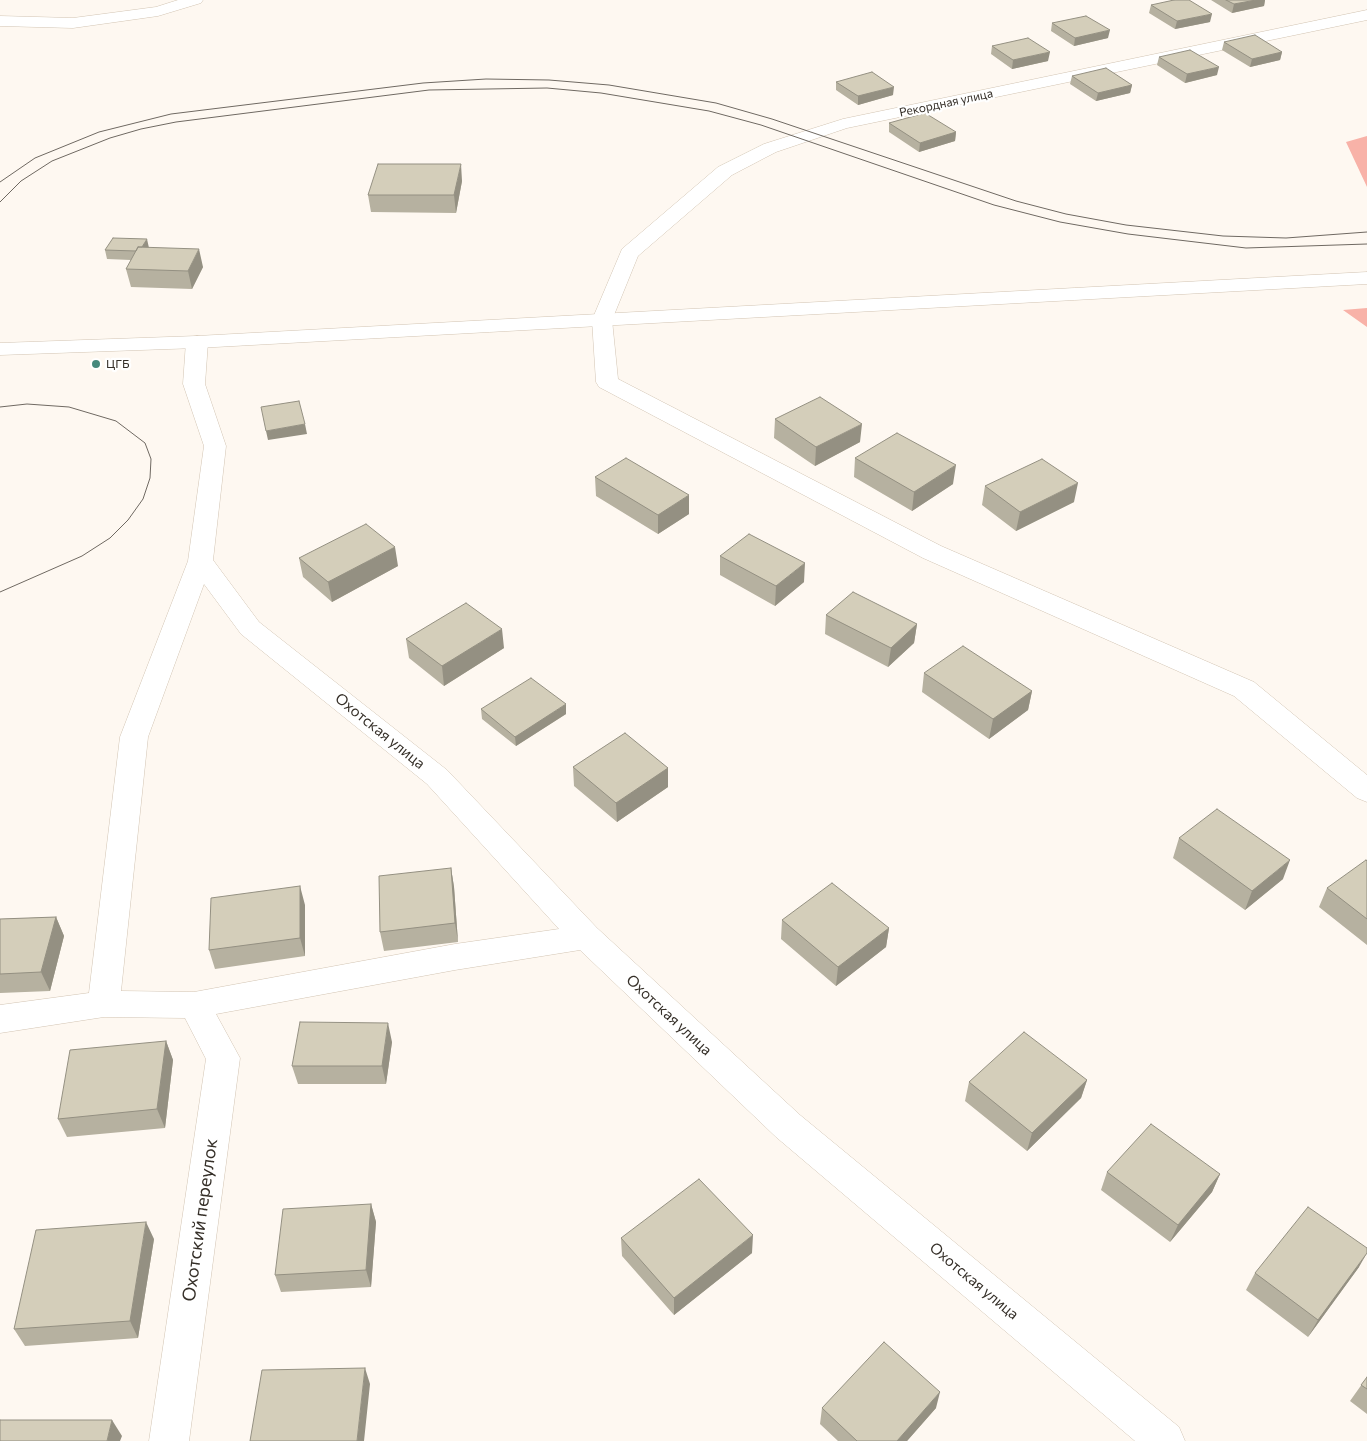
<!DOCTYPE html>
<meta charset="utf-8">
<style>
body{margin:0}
canvas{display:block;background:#fef8f1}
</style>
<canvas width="1367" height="1441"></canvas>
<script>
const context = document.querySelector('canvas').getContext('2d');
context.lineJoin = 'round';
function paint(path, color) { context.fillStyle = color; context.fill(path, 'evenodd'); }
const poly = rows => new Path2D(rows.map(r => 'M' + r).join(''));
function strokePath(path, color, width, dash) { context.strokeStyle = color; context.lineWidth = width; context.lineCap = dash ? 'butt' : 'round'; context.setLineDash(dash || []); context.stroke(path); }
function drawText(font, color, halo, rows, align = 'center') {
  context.font = font + ' Commissioner,sans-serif'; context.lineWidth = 4.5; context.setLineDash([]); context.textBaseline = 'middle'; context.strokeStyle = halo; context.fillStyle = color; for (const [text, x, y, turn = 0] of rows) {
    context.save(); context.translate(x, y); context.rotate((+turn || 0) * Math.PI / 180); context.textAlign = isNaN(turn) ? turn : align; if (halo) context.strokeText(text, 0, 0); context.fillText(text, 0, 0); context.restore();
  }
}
paint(poly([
 [1367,136,1367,187,1346,142],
 [1367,308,1367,327,1343,310]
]), '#f8b2a8');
const minor = poly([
 [178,0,203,0,201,3,158,16,73,28,0,26,0,16,73,18,156,7,178,0],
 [1367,10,1367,20,847,128,776,152,732,175,638,256,612,320,618,379,941,546,1254,682,1367,775,1367,802,1357,798,1234,696,923,558,599,387,596,382,592,320,622,249,718,167,764,144,843,119,1367,10],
 [197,336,205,337,208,342,205,384,226,446,213,560,259,622,447,770,597,928,800,1115,1179,1427,1185,1441,1135,1441,776,1137,580,950,455,970,216,1014,240,1058,189,1441,149,1441,206,1059,185,1018,104,1017,0,1033,0,1005,89,993,120,737,188,561,204,446,183,384,186,342,189,337,197,336],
 [204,584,241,634,427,784,559,929,455,944,194,992,121,991,148,737,204,584]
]);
const secondary = poly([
 [1367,272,1367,284,197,348,0,355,0,343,197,336,1367,272]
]);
strokePath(minor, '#d2c4b3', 1);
strokePath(secondary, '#d2c4b3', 1);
paint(minor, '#fff');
paint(secondary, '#fff');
strokePath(poly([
 [0,182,35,158,99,132,171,114,423,83,486,79,549,80,609,85,716,103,772,119,1016,201,1066,214,1126,225,1223,236,1286,238,1367,232],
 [0,202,21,181,52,161,110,138,141,129,176,122,429,90,547,88,601,93,709,111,761,125,994,205,1060,222,1128,234,1246,248,1367,244],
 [0,407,27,404,69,407,116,421,145,443,151,459,150,478,143,499,128,520,110,538,82,556,0,592]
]), '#6f6962', 1);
paint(poly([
 [1211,0,1265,0,1264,6,1232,13],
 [1151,5,1210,22,1175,29,1149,13],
 [1052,23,1108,38,1074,46,1051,31],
 [1224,42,1282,52,1280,60,1250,67,1222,50],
 [992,46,1048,61,1012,69,991,54],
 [1159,57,1217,75,1185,83,1157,65],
 [1072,76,1132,85,1130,93,1096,101,1070,84],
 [836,82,893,95,858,105,836,90],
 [889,123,956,132,955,141,919,152,889,132],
 [462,181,456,213,371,212,368,195],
 [149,248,203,267,192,289,131,287,126,269,131,260,107,259,105,250],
 [775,419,860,442,815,466,774,438],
 [855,458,953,484,912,511,854,477],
 [595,477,689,514,658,534,596,496],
 [985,486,1074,502,1016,531,982,505],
 [720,556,804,582,775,606,720,575],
 [299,558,398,566,332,602,303,577],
 [826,615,917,624,914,643,888,667,825,634],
 [406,639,504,648,444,686,409,658],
 [924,673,1032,691,1028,710,989,739,922,692],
 [481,709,566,714,516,746,482,719],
 [573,767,668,768,668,787,617,822,574,786],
 [1179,838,1283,879,1245,910,1173,858],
 [1367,861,1367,945,1319,907,1327,888],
 [451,868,454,887,458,942,384,951,380,932],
 [305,905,305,956,215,969,209,950],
 [56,917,64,936,50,991,0,993,0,919],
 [782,920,889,928,886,947,836,986,781,939],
 [166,1041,173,1060,165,1128,67,1137,58,1119],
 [392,1042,386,1084,298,1084,292,1066],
 [1087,1080,1081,1098,1027,1151,965,1101,969,1082],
 [1107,1172,1220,1174,1212,1192,1170,1242,1101,1190],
 [371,1204,376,1222,371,1287,281,1292,275,1275],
 [621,1238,752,1253,674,1315,622,1256],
 [154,1239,138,1338,25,1346,14,1329],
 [1359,1267,1308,1337,1246,1290,1255,1273],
 [1367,1377,1367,1414,1350,1401],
 [822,1408,936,1408,907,1441,838,1441,820,1424]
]), '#b6b1a0');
paint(poly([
 [1256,0,1265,0,1264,6,1232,13,1234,4],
 [1212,14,1210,22,1175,29,1177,21],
 [1110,30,1108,38,1074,46,1075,38],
 [1050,52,1048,61,1012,69,1013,60],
 [1282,52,1280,60,1250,67,1252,59],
 [1219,67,1217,75,1185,83,1187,74],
 [1132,85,1130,93,1096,101,1098,93],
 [894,87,893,95,858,105,858,96],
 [956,132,955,141,919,152,920,143],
 [461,164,462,181,456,213,454,195],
 [147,239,149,248,139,251],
 [199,249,203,267,192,289,188,271],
 [305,424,307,434,268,440,266,431],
 [862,424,860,442,815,466,816,447],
 [956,465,953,484,912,511,914,492],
 [1078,483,1074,502,1016,531,1020,512],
 [689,495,689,514,658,534,658,515],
 [395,547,398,566,332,602,328,582],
 [805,563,804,582,775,606,776,586],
 [917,624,914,643,888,667,891,648],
 [502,629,504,648,444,686,442,666],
 [1032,691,1028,710,989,739,993,719],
 [566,704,566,714,516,746,515,737],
 [668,768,668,787,617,822,616,803],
 [1290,860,1283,879,1245,910,1252,891],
 [451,868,454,887,458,942,455,923],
 [300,886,305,905,305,956,300,938],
 [56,917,64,936,50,991,41,972],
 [889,928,886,947,836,986,838,967],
 [388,1023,392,1042,386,1084,382,1066],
 [166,1041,173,1060,165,1128,157,1109],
 [1087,1080,1081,1098,1027,1151,1032,1133],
 [1220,1174,1212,1192,1170,1242,1178,1225],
 [371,1204,376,1222,371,1287,366,1270],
 [146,1222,154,1239,138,1338,130,1321],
 [753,1235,752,1253,674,1315,674,1298],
 [1367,1253,1359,1267,1308,1337,1318,1320],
 [365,1368,370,1384,364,1441,357,1441],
 [940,1392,936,1408,907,1441,897,1441],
 [112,1420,122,1436,120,1441,107,1441]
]), '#949082');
const building = poly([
 [1174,0,1189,0,1212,14,1177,21,1151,5,1174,0],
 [1226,0,1256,0,1234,4,1226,0],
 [1086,16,1110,30,1075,38,1052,23,1086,16],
 [1255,35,1282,52,1252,59,1224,42,1255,35],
 [1028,38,1050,52,1013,60,992,46,1028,38],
 [1190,50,1219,67,1187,74,1159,57,1190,50],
 [1106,68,1132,85,1098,93,1072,76,1106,68],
 [872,72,894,87,858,96,836,82,872,72],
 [925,113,956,132,920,143,889,123,925,113],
 [378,164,461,164,454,195,368,195,378,164],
 [113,238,147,239,142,247,138,247,136,251,105,250,113,238],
 [138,247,199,249,188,271,126,269,138,247],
 [820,397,862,424,816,447,775,419,820,397],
 [299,401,305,424,266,431,261,407,299,401],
 [897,433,956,465,914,492,855,458,897,433],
 [626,458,689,495,658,515,595,477,626,458],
 [1042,459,1078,483,1020,512,985,486,1042,459],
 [366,524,395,547,328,582,299,558,366,524],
 [749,534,805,563,776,586,720,556,749,534],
 [853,592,917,624,891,648,826,615,853,592],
 [466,603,502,629,442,666,406,639,466,603],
 [963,646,1032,691,993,719,924,673,963,646],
 [531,678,566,704,515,737,481,709,531,678],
 [625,733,668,768,616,803,573,767,625,733],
 [1217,809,1290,860,1252,891,1179,838,1217,809],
 [1366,860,1367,861,1367,919,1327,888,1366,860],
 [451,868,455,923,380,932,379,876,451,868],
 [832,883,889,928,838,967,782,920,832,883],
 [300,886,300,938,209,950,211,898,300,886],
 [56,917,41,972,0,974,0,919,56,917],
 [300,1022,388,1023,382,1066,292,1066,300,1022],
 [1024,1032,1087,1080,1032,1133,969,1082,1024,1032],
 [166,1041,157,1109,58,1119,70,1050,166,1041],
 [1151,1124,1220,1174,1178,1225,1107,1172,1151,1124],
 [699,1179,753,1235,674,1298,621,1238,699,1179],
 [371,1204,366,1270,275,1275,283,1209,371,1204],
 [1308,1207,1367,1248,1367,1253,1318,1320,1255,1273,1308,1207],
 [146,1222,130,1321,14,1329,36,1230,146,1222],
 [884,1342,940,1392,897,1441,857,1441,822,1408,884,1342],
 [365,1368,357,1441,250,1441,262,1370,365,1368],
 [1367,1377,1367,1389,1361,1385,1367,1377],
 [0,1420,112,1420,107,1441,0,1441,0,1420]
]);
paint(building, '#d4ceba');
strokePath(building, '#949082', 1);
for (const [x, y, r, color] of [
 [96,364,5,"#45897d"]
]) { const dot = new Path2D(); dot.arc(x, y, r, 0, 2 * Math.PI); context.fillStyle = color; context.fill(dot); strokePath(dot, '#fff', 2); }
drawText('12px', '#352f28', '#fff', [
 ["Рекордная улица",946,103,-12]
]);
drawText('12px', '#352f28', '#fff', [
 ["ЦГБ",106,364]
], 'left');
drawText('15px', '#352f28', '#fff', [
 ["Охотская улица",380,731,39],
 ["Охотская улица",669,1015,43],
 ["Охотская улица",974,1281,40]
]);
drawText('18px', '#352f28', '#fff', [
 ["Охотский переулок",200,1220,-82]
]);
</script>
